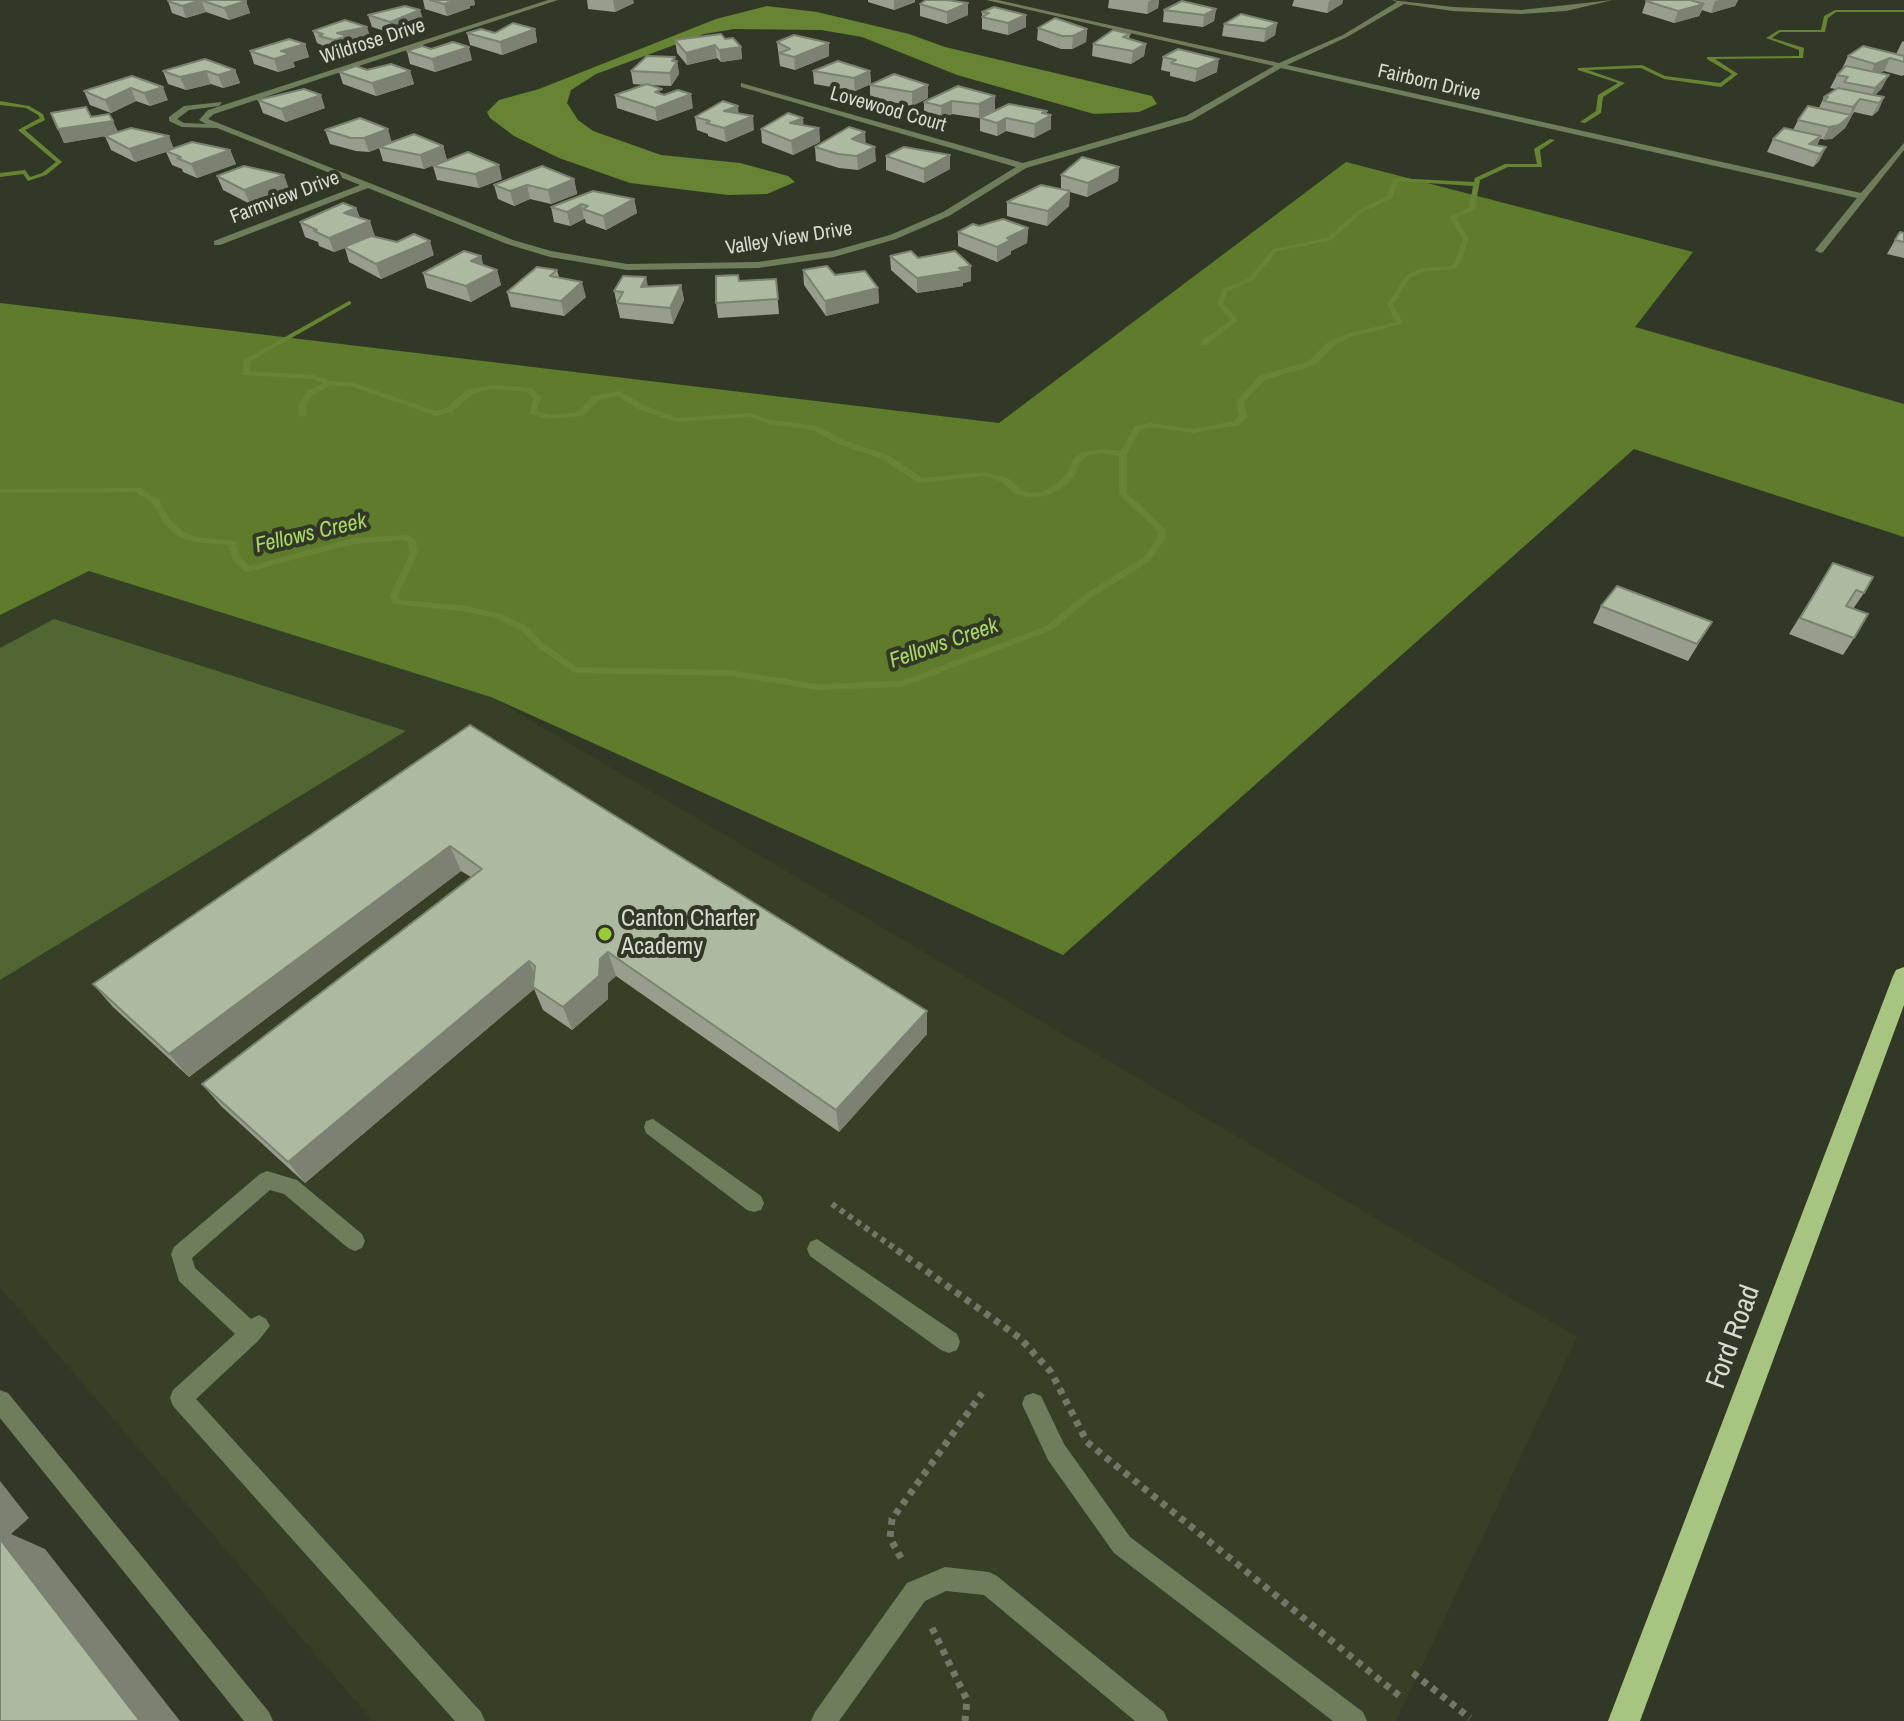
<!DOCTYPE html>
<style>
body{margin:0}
canvas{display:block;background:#313926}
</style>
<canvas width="1904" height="1721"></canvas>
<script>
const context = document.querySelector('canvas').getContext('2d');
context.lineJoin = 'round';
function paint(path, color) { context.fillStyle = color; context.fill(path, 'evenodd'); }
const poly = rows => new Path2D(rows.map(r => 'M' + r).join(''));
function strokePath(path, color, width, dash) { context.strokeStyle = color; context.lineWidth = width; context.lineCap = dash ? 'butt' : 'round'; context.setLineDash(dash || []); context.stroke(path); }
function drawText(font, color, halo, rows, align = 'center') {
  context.font = font + ' "Archivo Narrow",sans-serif'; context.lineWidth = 8; context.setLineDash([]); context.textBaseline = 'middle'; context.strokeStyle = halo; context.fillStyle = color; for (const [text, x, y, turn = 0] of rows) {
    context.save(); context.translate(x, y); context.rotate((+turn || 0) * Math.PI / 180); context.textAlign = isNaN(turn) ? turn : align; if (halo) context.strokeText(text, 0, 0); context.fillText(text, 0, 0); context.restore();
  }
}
paint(poly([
 [89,571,491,697,1577,1337,1396,1721,373,1721,0,1287,0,615]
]), '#354026');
paint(poly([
 [54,619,406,731,0,980,0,648]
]), '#526632');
paint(poly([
 [1346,162,1693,252,1635,327,1904,404,1904,537,1634,449,1063,955,491,697,89,571,0,615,0,303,999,423]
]), '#5f7c2c');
paint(poly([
 [767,6,817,12,909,34,945,47,1152,96,1157,104,1139,112,1094,114,957,75,862,37,821,30,734,29,704,34,596,74,571,90,567,103,578,120,593,131,661,155,740,163,788,176,795,182,767,194,728,195,630,183,559,158,514,136,490,118,487,112,499,100,539,89,716,19]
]), '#668434');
paint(poly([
 [1835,10,1904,10,1904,12,1836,12,1828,18,1825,32,1780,32,1772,38,1804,48,1803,58,1715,59,1738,74,1721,87,1664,79,1641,68,1588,70,1625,83,1603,97,1601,113,1585,123,1580,122,1596,111,1598,95,1618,83,1578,70,1578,68,1642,65,1665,76,1720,83,1732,74,1707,59,1707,57,1799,56,1799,50,1766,38,1779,30,1821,30,1824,16,1835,10],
 [0,101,29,106,43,114,45,120,25,130,62,162,46,175,28,181,23,174,0,177,0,173,25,170,30,177,42,173,56,162,18,130,40,118,38,115,26,108,0,105,0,101],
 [1550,139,1555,140,1540,150,1542,167,1508,167,1480,180,1475,209,1456,218,1469,239,1461,262,1455,269,1422,272,1410,278,1393,304,1403,323,1402,324,1350,337,1334,346,1315,365,1265,380,1244,402,1247,416,1240,425,1193,433,1151,427,1140,430,1127,454,1127,493,1166,530,1165,539,1150,561,1091,598,1052,630,902,687,818,690,730,676,575,673,537,647,522,631,496,618,460,611,393,604,390,595,410,553,408,542,403,540,353,544,247,572,244,571,233,560,228,545,194,542,176,535,164,523,153,504,136,492,0,493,0,489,141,488,159,500,170,520,182,531,196,537,235,541,240,557,249,566,353,538,408,535,416,541,418,553,398,595,400,600,460,605,502,614,528,627,543,643,577,667,730,670,818,684,901,681,1046,626,1085,594,1144,557,1157,539,1158,531,1119,494,1119,456,1102,453,1088,456,1080,462,1074,477,1062,488,1046,496,1028,497,1015,494,1002,482,984,476,918,483,882,459,838,444,813,430,768,424,750,417,676,422,638,409,618,396,599,400,583,416,548,419,530,414,533,398,527,392,492,389,473,394,452,412,436,416,353,387,331,385,313,395,306,404,307,415,303,417,299,415,298,404,307,391,323,383,313,379,242,375,244,360,349,301,351,302,351,304,251,361,249,371,314,375,330,381,354,383,436,411,446,408,467,390,492,385,532,388,541,397,537,411,549,415,578,412,593,396,619,391,644,405,677,418,751,413,770,420,818,426,844,440,888,455,923,478,984,472,1008,478,1021,490,1028,493,1041,492,1056,484,1067,474,1073,459,1083,452,1102,449,1121,451,1134,426,1151,423,1193,429,1234,421,1239,416,1236,402,1259,376,1309,361,1328,342,1346,334,1396,322,1387,304,1406,276,1421,268,1451,266,1455,262,1463,239,1449,217,1469,208,1473,186,1398,181,1392,198,1363,212,1331,240,1277,251,1253,280,1228,291,1223,304,1237,319,1237,321,1207,345,1201,345,1201,341,1231,320,1217,304,1223,289,1249,278,1273,249,1327,238,1359,210,1387,196,1394,178,1474,182,1475,178,1505,164,1537,164,1534,149,1550,139]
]), '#668434');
strokePath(poly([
 [832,1204,900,1252]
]), '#717868', 6, [5, 5]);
strokePath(poly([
 [897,1250,1020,1338,1051,1372,1087,1442,1402,1698],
 [901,1558,890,1538,892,1519,982,1393],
 [932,1628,967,1700,965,1721],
 [1413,1673,1470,1718]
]), '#717868', 7, [6, 6]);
paint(poly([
 [653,1119,761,1196,764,1203,761,1210,754,1212,747,1210,646,1133,644,1127,646,1121,653,1119],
 [267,1171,297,1180,362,1234,365,1241,362,1248,355,1251,348,1248,284,1194,270,1190,192,1258,195,1268,251,1319,259,1315,266,1319,270,1326,258,1341,196,1399,481,1712,485,1721,455,1721,173,1406,170,1398,173,1390,235,1334,179,1281,171,1254,174,1247,260,1174,267,1171],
 [817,1239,957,1334,960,1342,957,1350,949,1353,941,1350,810,1256,807,1249,810,1242,817,1239],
 [0,1390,8,1393,269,1712,273,1721,244,1721,0,1418,0,1390],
 [1033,1393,1041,1396,1064,1444,1130,1537,1363,1712,1367,1721,1333,1721,1114,1553,1048,1460,1022,1404,1025,1396,1033,1393],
 [945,1567,989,1572,997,1576,1164,1712,1168,1721,1135,1721,984,1595,946,1591,925,1601,839,1721,811,1721,815,1712,907,1583,945,1567]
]), '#707d5d');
paint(poly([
 [548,0,558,0,214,114,208,119,513,240,551,251,627,264,758,262,833,251,890,235,943,212,1016,167,741,87,741,83,1023,163,1186,116,1274,66,986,0,998,0,1279,63,1343,35,1397,2,1391,0,1453,7,1521,10,1613,0,1566,11,1521,14,1453,11,1404,4,1347,37,1287,65,1861,193,1904,143,1904,150,1823,252,1820,253,1815,250,1857,198,1281,68,1192,120,1026,168,949,216,896,239,834,257,758,268,627,270,550,257,507,244,368,188,220,245,214,245,214,241,360,185,217,128,182,127,169,121,169,117,184,106,222,102,219,106,189,110,177,119,184,123,206,124,199,120,208,110,548,0]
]), '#707d5d');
paint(poly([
 [1904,967,1904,1005,1640,1721,1608,1721,1893,976,1896,970,1904,967]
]), '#a8c481');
paint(poly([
 [423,0,474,0,475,5,470,6,470,8,447,16,425,9],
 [587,0,633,0,634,3,615,12,588,9],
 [868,0,915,0,915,2,894,10,868,2],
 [952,0,968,15,947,24,920,16,920,4],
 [1109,0,1159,0,1158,8,1147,14,1108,8],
 [1294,0,1343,0,1342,4,1327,13,1292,6],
 [1653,0,1738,0,1735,6,1711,13,1702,10,1699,16,1674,23,1642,13,1646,1],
 [168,1,246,1,250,13,229,20,206,12,186,18,172,13],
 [1216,9,1214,21,1203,27,1163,22,1164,10],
 [982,12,1026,15,1026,27,1008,35,982,29],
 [368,15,424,22,394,34,372,27],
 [1277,23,1275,35,1264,42,1222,36,1224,24],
 [1038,28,1087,29,1086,42,1072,49,1061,49,1037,40],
 [535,29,537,42,502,55,470,45,467,33,495,33],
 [313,31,371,39,350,43,352,49,338,53,323,48,322,45,317,43],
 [1130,34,1129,39,1146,44,1144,56,1131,64,1092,56,1093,44],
 [725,39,741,47,742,59,721,62,717,58,687,65,677,53,675,40],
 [1904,41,1904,75,1902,76,1884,71,1878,73,1882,88,1875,95,1884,97,1878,111,1872,116,1854,112,1845,128,1832,139,1820,139,1817,145,1826,147,1819,161,1813,167,1767,152,1773,139,1793,130,1798,120,1819,108,1824,97,1836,89,1830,88,1837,75,1842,69,1848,56,1896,54,1902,42],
 [777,42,829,56,795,70,780,66],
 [305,44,309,57,293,62,295,67,278,72,254,64,250,51],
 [431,49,472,60,435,72,410,64,407,51],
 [1163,57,1217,72,1195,82,1170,76,1170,72,1161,70],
 [677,61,679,74,671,86,649,85,662,94,693,108,657,121,617,108,615,95,645,85,633,84,631,71],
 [235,70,240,83,223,88,211,84,186,90,168,84,163,71],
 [367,70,410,71,414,84,376,96,343,84,339,72],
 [813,71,870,71,871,84,855,91,814,84],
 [132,76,168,100,150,106,136,101,111,113,90,105,84,91],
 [870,85,928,85,928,98,912,106,870,98],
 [995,96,995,110,979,118,952,114,941,119,924,115,924,102],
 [258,100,325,108,286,122,263,113],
 [739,114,754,130,726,142,708,136,708,134,697,130,695,117],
 [1046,114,1051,129,1034,138,1006,131,997,136,980,131,980,118],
 [91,117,118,132,174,148,230,150,236,164,197,178,183,172,182,169,172,165,166,152,135,162,111,150,105,136,64,143,58,129],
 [803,126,819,128,820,142,793,155,762,143,761,129],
 [325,130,392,142,443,146,447,160,424,169,383,161,379,148,369,152,356,151,330,144],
 [866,144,876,161,858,170,839,168,816,161,815,147],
 [886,156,950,169,924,183,886,170],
 [433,166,502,179,479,188,437,180],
 [1119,167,1118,181,1087,197,1070,192,1069,206,1047,226,1007,216,1007,202,1061,189,1061,175],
 [217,176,289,189,250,204,223,190],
 [574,179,577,194,551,204,530,199,514,206,498,199,494,185],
 [634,199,637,213,606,230,586,223,585,219,584,219,570,226,554,222,551,207],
 [356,208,360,218,375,236,374,236,434,255,381,279,349,262,345,248,334,252,319,246,318,242,305,237,300,222],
 [979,226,1028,228,1027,243,1011,251,1011,254,997,262,958,246,958,232],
 [1904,233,1904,258,1887,254,1895,240],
 [481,256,483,265,497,270,501,285,471,302,427,288,423,273],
 [890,256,918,258,971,281,963,283,963,286,917,293,891,270],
 [557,270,559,277,586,297,564,316,511,307,507,292],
 [803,270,835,275,878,288,879,303,826,316,804,285],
 [776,279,779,314,718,318,716,303,739,281],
 [681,285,684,300,673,324,620,318,614,291,648,286],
 [1833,563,1864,593,1853,609,1854,638,1843,655,1789,634],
 [1601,606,1712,622,1688,661,1593,623],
 [470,725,927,1034,839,1132,616,976,608,983,608,999,572,1030,543,1010,534,989,305,1183,221,1106,202,1084,471,877,461,871,189,1077,113,1007,93,984]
]), '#969f8b');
paint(poly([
 [201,0,206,12,186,18,182,6],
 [456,0,474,0,475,5,470,6,470,8,447,16,444,4],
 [613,0,633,0,634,3,615,12],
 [894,0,915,0,915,2,894,10],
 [1151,0,1159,0,1158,8,1147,14,1148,2],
 [1331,0,1343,0,1342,4,1327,13,1329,1],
 [1719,0,1738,0,1735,6,1711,13,1715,1],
 [246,1,250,13,229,20,224,8],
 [968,3,968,15,947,24,947,12],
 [1704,4,1699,16,1674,23,1678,11],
 [1216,9,1214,21,1203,27,1204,15],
 [420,10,424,22,394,34,390,22],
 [1026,15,1026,27,1008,35,1008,23],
 [1277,23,1275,35,1264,42,1266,29],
 [367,27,371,39,350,43,352,49,338,53,334,40,337,33],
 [535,29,537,42,502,55,500,42],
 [1087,29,1086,42,1072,49,1073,36],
 [829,43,829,56,795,70,794,57],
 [305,44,309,57,293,62,295,67,278,72,274,59,281,51],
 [1146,44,1144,56,1131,64,1133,51],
 [715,45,717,58,687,65,686,53],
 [469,47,472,60,435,72,432,59],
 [741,47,742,59,721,62,719,50],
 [675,57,676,63,677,61,679,74,671,86,670,73,672,61],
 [1890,58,1884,71,1869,77,1875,64],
 [1219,59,1217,72,1195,82,1197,69],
 [235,70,240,83,223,88,218,75],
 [206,71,211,84,186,90,180,77],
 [410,71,414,84,376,96,372,83],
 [870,71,871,84,855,91,854,78],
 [1889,75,1882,88,1869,101,1875,88],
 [928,85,928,98,912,106,912,92],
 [163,87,168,100,150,106,144,93],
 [131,88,136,101,111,113,105,100],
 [691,94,693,108,657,121,655,108],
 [321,95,325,108,286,122,281,109],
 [995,96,995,110,979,118,979,104],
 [1884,97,1878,111,1872,116,1879,103],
 [1860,99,1845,128,1832,139,1823,140,1829,127,1848,118,1853,107],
 [952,101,952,114,941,119,941,106],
 [738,106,739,119,724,111],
 [1047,111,1046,118,1051,115,1051,129,1034,138,1035,124,1042,113],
 [753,116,754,130,726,142,724,128],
 [803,118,804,131,790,123],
 [1006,118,1006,131,997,136,997,123],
 [113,121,119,134,64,143,58,129],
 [819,128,820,142,793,155,791,141],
 [388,129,392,143,369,152,364,138],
 [865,132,866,146,852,139],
 [169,136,174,149,135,162,129,149],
 [1821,136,1815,150,1809,144],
 [443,146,447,160,424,169,420,155],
 [875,147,876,161,858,170,857,156],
 [1826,147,1819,161,1813,167,1820,154],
 [230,150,236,164,197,178,191,164],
 [950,155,950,169,924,183,924,169],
 [499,165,502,179,479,188,475,174],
 [1119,167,1118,181,1087,197,1088,183],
 [284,175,289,189,250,204,244,190],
 [574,179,577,194,551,204,548,190],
 [527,185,530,199,514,206,510,191],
 [1070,191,1069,206,1047,226,1048,211],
 [634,199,637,213,606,230,603,216],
 [581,204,584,219,570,226,567,212],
 [356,208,361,223,344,213],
 [370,221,375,236,334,252,329,238],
 [1028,228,1027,243,1011,251,1011,254,997,262,997,247,1007,238],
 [430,241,434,255,381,279,376,264],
 [481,256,485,271,471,261],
 [971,266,971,281,963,283,963,286,917,293,917,278],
 [497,270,501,285,471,302,466,286],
 [646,277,649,292,641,287],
 [582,282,586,297,564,316,561,301],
 [681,285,684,300,673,324,670,308],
 [878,288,879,303,826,316,825,301],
 [450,846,461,871,189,1077,169,1054],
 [608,952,616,976,608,983,608,999,572,1030,563,1007,600,959],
 [529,961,539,985,305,1183,288,1162],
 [927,1011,927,1034,839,1132,836,1110],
 [0,1481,29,1518,11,1534,45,1549,180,1721,140,1721,0,1544]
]), '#7a8271');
const building = poly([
 [171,0,243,0,246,1,224,8,201,0,182,6,168,1,171,0],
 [430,0,456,0,444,4,430,0],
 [926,0,946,0,968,3,947,12,920,4,926,0],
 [1653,0,1690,0,1704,4,1678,11,1646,1,1653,0],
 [1182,1,1216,9,1204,15,1164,10,1182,1],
 [405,6,420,10,390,22,368,15,405,6],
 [994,7,1026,15,1008,23,982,17,989,13,982,12,994,7],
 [1241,14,1277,23,1266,29,1224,24,1241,14],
 [1055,18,1087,29,1073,36,1062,36,1038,28,1055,18],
 [345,20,367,27,337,33,348,36,334,40,319,36,323,34,313,31,345,20],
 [513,23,535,29,500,42,467,33,481,29,495,33,513,23],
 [1113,30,1130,34,1123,37,1146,44,1133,51,1093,44,1113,30],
 [721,34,725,39,733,38,741,47,719,50,715,45,686,53,675,40,721,34],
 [794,35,829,43,794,57,779,53,790,49,777,42,794,35],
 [289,39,305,44,281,51,290,54,274,59,250,51,289,39],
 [453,42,469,47,432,59,407,51,422,46,431,49,453,42],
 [1863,46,1904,56,1904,62,1890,58,1875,64,1848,56,1863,46],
 [1178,49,1219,59,1197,69,1171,63,1176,60,1163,57,1178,49],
 [647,56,675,57,672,61,677,61,670,73,631,71,647,56],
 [205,59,235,70,218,75,206,71,180,77,163,71,205,59],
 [838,61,870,71,854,78,813,71,838,61],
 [391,64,410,71,372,83,339,72,356,66,367,70,391,64],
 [1846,66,1889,75,1875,88,1844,82,1848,77,1837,75,1846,66],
 [894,74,928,85,912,92,870,85,894,74],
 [132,76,163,87,144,93,131,88,105,100,84,91,132,76],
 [647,84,662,89,655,92,664,95,678,90,691,94,655,108,615,95,647,84],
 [958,86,995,96,979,104,952,101,941,106,924,102,958,86],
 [1838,88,1884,97,1879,103,1860,99,1853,107,1824,101,1828,97,1824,97,1838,88],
 [304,89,321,95,281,109,258,100,304,89],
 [723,101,738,106,724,111,753,116,724,128,706,123,710,121,695,117,723,101],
 [1009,104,1047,111,1042,113,1051,115,1035,124,1006,118,997,123,980,118,1009,104],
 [1808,106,1851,115,1839,125,1829,127,1798,120,1808,106],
 [86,107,91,117,109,114,113,121,58,129,51,113,86,107],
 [788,113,803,118,790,123,819,128,791,141,761,129,788,113],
 [360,118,388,129,364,138,351,138,325,130,360,118],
 [849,127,865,132,852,139,875,147,857,156,838,154,815,147,849,127],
 [131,128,169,136,129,149,105,136,131,128],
 [1784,128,1821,136,1809,144,1826,147,1820,154,1773,139,1784,128],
 [414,134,443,146,420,155,379,147,414,134],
 [192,142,230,150,191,164,177,158,181,157,166,151,192,142],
 [904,147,950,155,924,169,886,156,904,147],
 [468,152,499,165,475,174,433,166,468,152],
 [1082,157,1119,167,1088,183,1061,175,1082,157],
 [244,166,284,175,244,190,217,176,244,166],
 [542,166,574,179,548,190,527,185,510,191,494,185,542,166],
 [1041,185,1070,191,1048,211,1007,202,1041,185],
 [593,191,634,199,603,216,583,209,588,206,581,204,567,212,551,207,593,191],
 [343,203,356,208,344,213,370,221,329,238,314,231,317,230,300,222,343,203],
 [1003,219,1028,228,1007,238,1011,240,997,247,958,232,973,224,979,226,1003,219],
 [1900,232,1904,233,1904,242,1895,240,1900,232],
 [414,234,430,241,376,264,344,247,371,236,397,242,414,234],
 [464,251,481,256,471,261,497,270,466,286,423,273,464,251],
 [911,251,918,258,955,251,971,266,959,268,963,271,917,278,890,256,911,251],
 [827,266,835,275,865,271,878,288,825,301,803,270,827,266],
 [537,267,557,270,550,276,582,282,561,301,507,292,537,267],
 [738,275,739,281,776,279,778,299,716,303,716,276,738,275],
 [623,276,646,277,641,287,681,285,670,308,617,303,623,292,614,291,623,276],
 [1833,563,1873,577,1864,593,1856,590,1846,606,1868,614,1854,638,1800,618,1833,563],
 [1617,586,1712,622,1697,644,1601,606,1617,586],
 [470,725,927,1011,836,1110,608,952,600,959,599,976,563,1007,533,987,535,966,529,961,288,1162,202,1084,482,869,450,846,169,1054,93,984,470,725],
 [0,1539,140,1721,0,1721,0,1539]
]);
paint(building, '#aeb9a2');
strokePath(building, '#7a8271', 2);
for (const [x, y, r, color] of [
 [605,934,8,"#99cb36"]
]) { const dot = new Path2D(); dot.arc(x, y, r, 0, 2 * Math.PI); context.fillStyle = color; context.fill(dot); strokePath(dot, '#313926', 3); }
drawText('20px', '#d6dcd0', '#313926', [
 ["Wildrose Drive",373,42,-18],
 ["Fairborn Drive",1429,83,13],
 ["Lovewood Court",888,110,16],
 ["Farmview Drive",285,198,-21],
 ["Valley View Drive",789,239,-9]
]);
drawText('italic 22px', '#abd469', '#313926', [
 ["Fellows Creek",311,534,-13],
 ["Fellows Creek",944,644,-19]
]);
drawText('24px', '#d6dcd0', '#313926', [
 ["Canton Charter",621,920],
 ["Academy",621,948]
], 'left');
drawText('28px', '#d6dcd0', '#313926', [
 ["Ford Road",1734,1337,-70]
]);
</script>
